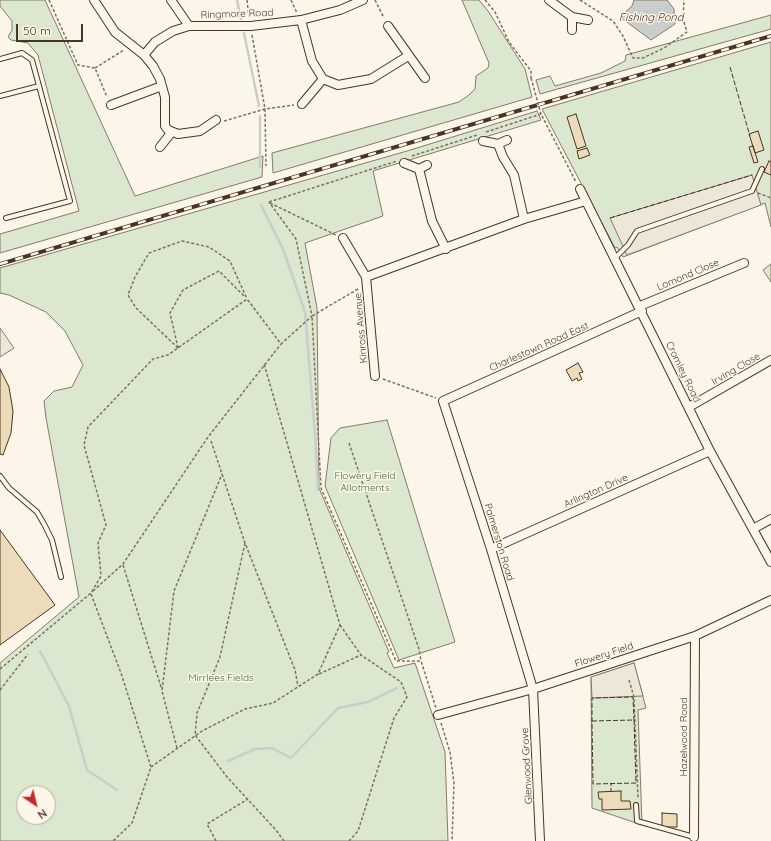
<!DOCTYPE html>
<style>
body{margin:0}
#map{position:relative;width:771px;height:841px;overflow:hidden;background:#fbf6e9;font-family:Quicksand,sans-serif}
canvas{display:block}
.north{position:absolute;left:16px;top:785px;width:40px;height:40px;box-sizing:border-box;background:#fbf6e9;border:1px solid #b4a999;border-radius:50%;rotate:145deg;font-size:11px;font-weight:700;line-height:16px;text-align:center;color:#4a3520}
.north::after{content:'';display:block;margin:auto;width:14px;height:18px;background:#c62828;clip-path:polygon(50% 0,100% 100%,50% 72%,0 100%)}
.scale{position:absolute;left:16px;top:24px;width:67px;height:18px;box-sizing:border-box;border:2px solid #4a3520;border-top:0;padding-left:5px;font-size:12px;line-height:14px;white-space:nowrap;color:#4a3520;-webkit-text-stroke:3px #fbf6e9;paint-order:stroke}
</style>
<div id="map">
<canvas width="771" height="841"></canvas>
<div class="north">N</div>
<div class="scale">50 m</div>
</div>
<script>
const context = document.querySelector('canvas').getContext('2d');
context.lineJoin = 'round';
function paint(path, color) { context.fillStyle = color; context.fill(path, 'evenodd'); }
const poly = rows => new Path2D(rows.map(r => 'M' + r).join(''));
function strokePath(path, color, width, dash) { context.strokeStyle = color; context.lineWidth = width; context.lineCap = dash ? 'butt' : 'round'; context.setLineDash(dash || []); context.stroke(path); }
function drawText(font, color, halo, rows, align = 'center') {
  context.font = font + ' Quicksand,sans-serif'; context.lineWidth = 3; context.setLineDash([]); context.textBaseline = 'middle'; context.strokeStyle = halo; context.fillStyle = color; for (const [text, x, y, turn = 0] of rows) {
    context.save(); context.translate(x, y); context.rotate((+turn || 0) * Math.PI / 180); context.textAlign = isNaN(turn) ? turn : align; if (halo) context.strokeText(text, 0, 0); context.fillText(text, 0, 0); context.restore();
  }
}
const green = poly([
 [0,0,45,0,135,196,263,156,262,177,0,253,0,234,79,211,38,55,28,43,11,40,8,37,12,30,12,21,0,6,0,0],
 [462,0,479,0,488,11,525,69,532,97,273,173,272,153,459,102,469,95,475,89,476,76,488,68,489,63,462,0],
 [771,15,771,29,540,94,536,80,550,76,555,86,601,73,625,61,626,55,771,15],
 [771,42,771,227,765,203,623,257,617,247,615,248,542,109,771,42],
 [537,111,541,120,373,171,383,216,305,243,317,308,319,488,389,652,387,653,394,668,415,663,445,752,448,841,0,841,0,663,79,597,46,418,44,401,54,391,72,387,83,365,65,331,46,312,9,295,0,293,0,268,407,151,537,111],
 [24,793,48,793,48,817,24,817,24,793],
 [771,264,771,282,763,270,771,264],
 [387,420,455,642,399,660,325,486,331,438,340,428,387,420],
 [634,663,646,708,638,710,642,825,592,808,591,677,634,663]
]);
paint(green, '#dce7d0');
strokePath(green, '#887966', 1);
const parking = poly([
 [752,175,761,205,627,255,610,218,752,175],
 [0,328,14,348,0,357,0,328],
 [634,663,643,696,592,698,591,677,634,663]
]);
paint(parking, '#ede7d9');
strokePath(parking, '#887966', 1);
const water = poly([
 [634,0,667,0,674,9,675,24,651,40,620,17,632,6,634,0]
]);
paint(water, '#c9cecd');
strokePath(water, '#887966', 1);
strokePath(poly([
 [237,0,241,19],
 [244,33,259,106],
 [260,116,260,167],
 [261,205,283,249,305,312,315,434,318,490],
 [40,651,69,706,87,770,117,790],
 [228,761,255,749,272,748,291,758,338,708,368,702,397,688]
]), '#c9cecd', 2.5);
const building = poly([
 [576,114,586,146,577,149,567,117,576,114],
 [758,131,764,150,755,153,749,134,758,131],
 [753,146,758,162,754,163,749,147,753,146],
 [587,148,590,155,579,159,577,151,587,148],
 [769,161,771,162,771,175,764,172,769,161],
 [578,363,583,372,579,373,582,379,578,381,577,378,572,381,566,370,578,363],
 [0,369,9,387,13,411,11,433,3,455,0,454,0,369],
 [0,530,55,605,0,645,0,530],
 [621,791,621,801,630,801,631,809,602,810,602,799,599,799,598,792,621,791],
 [662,813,677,814,677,827,662,827,662,813]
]);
paint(building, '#ecdcbc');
strokePath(building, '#4a3520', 1);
const service = poly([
 [0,59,22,53,32,60,70,201,6,218],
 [0,96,39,86],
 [615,258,628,245,637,231,752,191,762,169],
 [0,476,9,488,37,512,44,524,52,540,61,577],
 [636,805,637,821,694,837]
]);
const minor = poly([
 [94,0,115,32,144,55],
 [171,0,189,26,251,26,301,20,340,10,363,0],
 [549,0,572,17,588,20],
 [301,20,312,61,323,79,338,85,371,79,408,56],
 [189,26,173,31,155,42,144,55,153,66,160,79,165,97,165,126,168,130,178,134,200,131,216,120],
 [388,26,425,78],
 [572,30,572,17],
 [302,104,323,79],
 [111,105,162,86],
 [483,141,498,144,507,140],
 [498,144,503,157,514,175,524,219],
 [160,147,171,133],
 [404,163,419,169,427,165],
 [419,169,432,221,446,249],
 [580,189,710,451,771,562],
 [343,238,366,277],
 [640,306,744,263],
 [375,376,366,277,524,219,586,201],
 [689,407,771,360],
 [753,529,771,519],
 [491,549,710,451],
 [438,715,533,689,695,636,771,600],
 [694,837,695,636],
 [540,841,533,689,491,549,443,401,642,311]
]);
strokePath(service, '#4a3520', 6);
strokePath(minor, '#4a3520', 10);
strokePath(poly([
 [49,0,78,65,95,68,107,97],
 [247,0,249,17],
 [291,0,297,13],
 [375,0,384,18],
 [485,0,495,12,509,42,531,71,531,78],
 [580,0,613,21,623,36,633,58,643,58,664,48,687,32,683,19,684,0],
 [252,35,265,109,266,166],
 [95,68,124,50],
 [224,121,265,109,294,105],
 [486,132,541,114,576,182],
 [412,156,477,135],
 [758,193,771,198],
 [269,202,397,161],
 [270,203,336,235],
 [358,289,312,316,321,488,396,661,421,661,436,708],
 [178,348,136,308,128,295,135,277,149,253,182,241,209,247,230,261,247,299],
 [178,348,170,313,183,290,219,271,245,297],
 [383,379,436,398],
 [211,441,245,543,295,670,298,686],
 [349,443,419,649,421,661],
 [245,543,220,657,197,713,195,735,227,777,275,829,284,841],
 [123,565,162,690],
 [93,591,123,564,208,437,281,344],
 [91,594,121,673,151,767,132,823,113,841],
 [340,625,361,655,401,682,407,697,394,718,358,831,349,841],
 [0,669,91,593,101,576,98,543,106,525,84,445,88,427,153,359,168,355,247,299,281,344,312,316,296,239,269,202],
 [319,674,361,655],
 [629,680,634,697,638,799],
 [0,690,28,654],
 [441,723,450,752,454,783,452,841],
 [177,748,162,691,174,591,222,474],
 [151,767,202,731,245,709,273,703,318,674,340,625,264,364],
 [611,783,611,791],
 [216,841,207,824,248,799]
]), '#7f6f5c', 1.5, [3, 2]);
strokePath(service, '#fbf6e9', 4);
strokePath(minor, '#fbf6e9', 8);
const rail = poly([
 [0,264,771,36]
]);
strokePath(rail, '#4a3520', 4);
strokePath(rail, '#fbf6e9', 2.5, [8]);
strokePath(poly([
 [531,78,541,114]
]), '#7f6f5c', 1.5, [3, 2]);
strokePath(poly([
 [730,67,750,136],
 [610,218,752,175],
 [592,721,634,720,636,783,593,784,592,721,592,698,633,697,634,720]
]), '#4a3520', 1, [5, 2]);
drawText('10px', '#4a3520', '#fbf6e9', [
 ["Ringmore Road",237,14,-2],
 ["Lomond Close",688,275,-23],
 ["Kinross Avenue",361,328,-95],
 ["Charlestown Road East",539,347,-24],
 ["Irving Close",736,369,-30],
 ["Cromley Road",683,372,64],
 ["Arlington Drive",596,491,-24],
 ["Palmerston Road",499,542,73],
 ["Flowery Field",604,655,-18],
 ["Hazelwood Road",684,737,-90],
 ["Glenwood Grove",527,766,-93]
]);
drawText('10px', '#436837', '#fbf6e9', [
 ["Flowery Field",365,476],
 ["Allotments",365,488],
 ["Mirrlees Fields",221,678]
]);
drawText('italic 11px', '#4a3520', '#fbf6e9', [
 ["Fishing Pond",651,18]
]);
</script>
